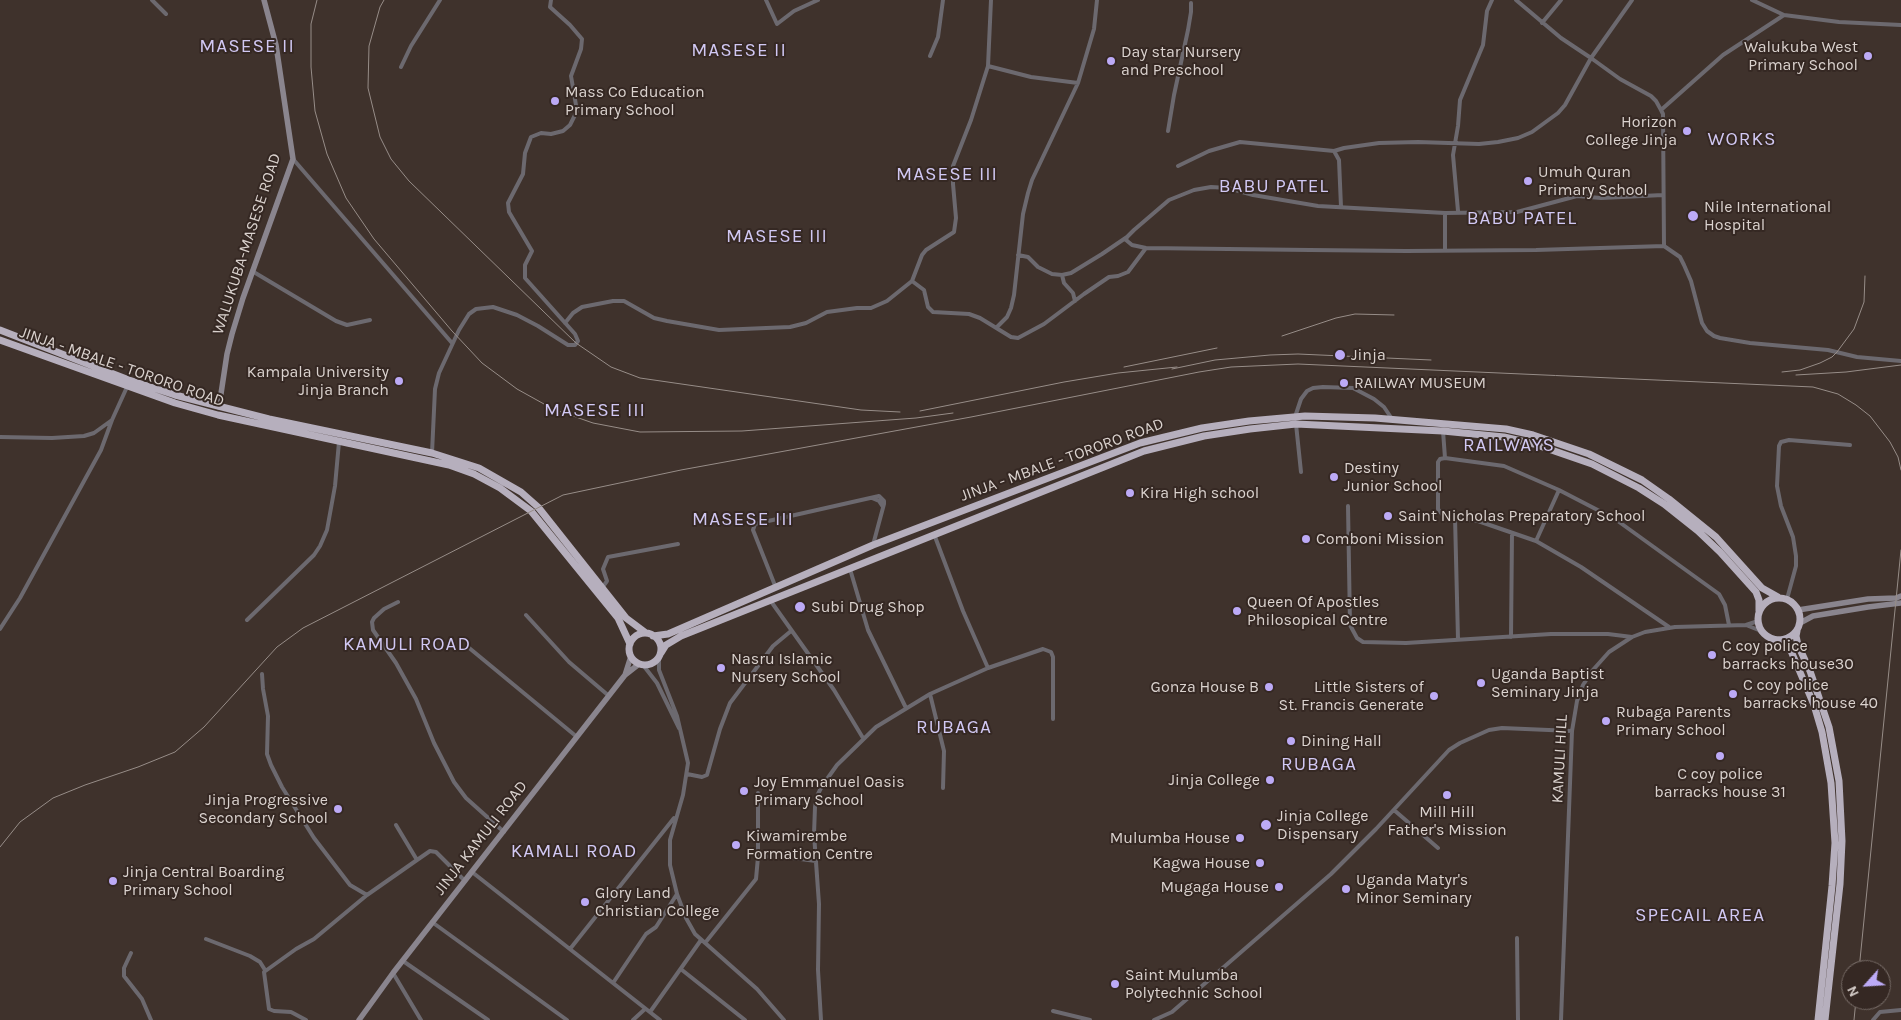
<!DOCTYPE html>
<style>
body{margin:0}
#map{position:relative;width:1901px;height:1020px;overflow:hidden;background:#3f322c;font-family:Karla,sans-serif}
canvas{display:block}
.north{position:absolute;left:1841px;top:960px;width:50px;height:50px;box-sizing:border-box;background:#352823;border:1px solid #776c67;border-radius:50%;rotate:244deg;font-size:14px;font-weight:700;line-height:20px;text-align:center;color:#dad2ce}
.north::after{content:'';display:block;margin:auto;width:18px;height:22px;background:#bcaaf6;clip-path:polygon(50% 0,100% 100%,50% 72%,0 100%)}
</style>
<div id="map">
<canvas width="1901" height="1020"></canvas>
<div class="north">N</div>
</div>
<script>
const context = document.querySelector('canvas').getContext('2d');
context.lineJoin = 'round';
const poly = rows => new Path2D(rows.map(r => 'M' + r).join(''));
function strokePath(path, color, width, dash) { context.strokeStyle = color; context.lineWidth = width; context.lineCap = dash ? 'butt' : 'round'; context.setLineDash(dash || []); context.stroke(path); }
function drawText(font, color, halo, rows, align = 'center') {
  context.font = font + ' Karla,sans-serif'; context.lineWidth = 4; context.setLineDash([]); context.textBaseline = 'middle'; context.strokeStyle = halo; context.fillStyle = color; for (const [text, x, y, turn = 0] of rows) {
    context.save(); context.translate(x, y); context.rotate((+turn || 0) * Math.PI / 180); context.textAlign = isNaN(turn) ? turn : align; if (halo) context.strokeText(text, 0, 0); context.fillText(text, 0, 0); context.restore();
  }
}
strokePath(poly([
 [152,0,166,14],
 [766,0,777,24,794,11,818,0],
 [1516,0,1561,38,1591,58,1632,0],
 [1752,0,1784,15,1839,22,1901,25],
 [1542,23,1561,0],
 [930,56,938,37,943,0],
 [988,66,1031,77,1078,83],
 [401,67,411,46,440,0],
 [1661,110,1723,55,1784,15],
 [1168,131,1174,95,1188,30,1191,12,1191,3],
 [1334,151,1344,148,1379,143,1418,142,1479,144,1498,142,1518,138,1532,132,1558,113,1565,105,1591,58,1620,79,1651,96,1656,101,1661,110,1663,114,1664,246],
 [293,159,452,343],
 [1178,166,1209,151,1240,142,1334,151,1339,160,1341,207],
 [1458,211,1453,155,1458,126,1460,100,1483,45,1487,11,1492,0],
 [1445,213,1517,212,1577,196,1601,198,1663,195],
 [1445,250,1445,213,1318,206,1253,195,1228,188,1211,187,1194,190,1169,200,1134,230,1127,237,1126,240,1132,245,1146,248,1310,250,1406,251,1536,250,1664,246,1680,257,1684,265,1691,281,1702,323,1707,331,1714,336,1720,338,1750,343,1828,350,1857,357,1901,361],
 [1018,255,1028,257,1038,267,1052,274,1062,275,1071,273,1102,254,1127,237],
 [252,271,336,321,347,325,370,320],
 [1062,275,1064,283,1073,293,1075,301],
 [912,281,924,290,928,307,933,312,969,314,980,318,1011,337,1018,338,1044,324,1084,294,1109,277,1118,276,1128,272,1146,248],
 [565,323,573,313,582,307,613,301,624,301,654,318,667,321,719,330,790,327,806,323,827,312,857,308,871,308,887,301,912,281,922,255,926,250,954,232,956,218,953,184,953,166,971,120,988,66,991,0],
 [997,327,1007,317,1011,308,1014,295,1023,214,1028,193,1032,180,1078,83,1094,29,1097,0],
 [1295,417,1301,399,1307,391,1313,388,1323,387,1353,388,1374,399,1384,407,1392,419],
 [1296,424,1301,472],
 [1443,431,1445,458],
 [0,437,52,438,84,436,94,433,112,420,127,387],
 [432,453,435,389,439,373,459,330,469,314,476,309,493,307,517,315,538,326,568,345,575,345,578,341,575,334,525,278,525,265,532,251,509,212,508,203,523,174,525,153,531,137,541,133,551,134,563,131,570,125,577,111,571,76,581,49,582,39,570,25,550,7,551,0],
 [872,498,879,501,883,507],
 [1348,506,1350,625,1357,638,1363,642,1406,643,1551,634,1608,634,1632,637],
 [1455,517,1458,639],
 [934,534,963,611,988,668],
 [1536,541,1559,490],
 [850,569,868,630,906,708],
 [602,588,607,581,603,569,608,557,678,544],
 [776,588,753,530,755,524,879,496,884,501,884,504,873,545],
 [1787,599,1796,566,1796,556,1793,537,1781,506,1777,486,1779,446,1781,442,1789,440,1850,445],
 [770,600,834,690,863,738],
 [398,602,384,609,374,618,372,622,373,630,396,663,416,699,434,743,454,782,466,798,504,832],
 [526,615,569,662,609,696],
 [247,620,314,555,320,546,327,530,335,486,339,442],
 [1758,621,1746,625,1761,631],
 [1669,627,1581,567,1536,541,1478,521,1442,514,1438,509,1438,462,1440,459,1445,458,1504,466,1559,490,1615,519,1719,594,1725,605,1729,625],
 [0,629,20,598,101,450,112,420],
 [1511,637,1512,533],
 [468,647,577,737],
 [659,658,659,670,677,716,688,763,683,795,670,840,670,865,677,894,686,918,695,934,757,989,784,1020],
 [643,665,657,683,679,728],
 [262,674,263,689,268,716,267,754,271,765,282,787,314,838,350,885,367,895,417,860],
 [930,694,944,751,943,788],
 [687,774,702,777,707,775,720,729,730,703,773,646,791,631],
 [1394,810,1438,848],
 [396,825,417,860,430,851,436,852,465,881],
 [758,857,777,856,816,861],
 [472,872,660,1020],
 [432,922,567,1020],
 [1517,938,1518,1020],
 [206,939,250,956,260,962,265,970],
 [705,943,756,879,758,857,758,793],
 [570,949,674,818],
 [131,953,124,968,124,976,142,999,151,1020],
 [403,961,488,1020],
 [682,970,745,1020],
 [393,973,421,1020],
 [613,983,646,934,656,927,677,894],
 [1053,1011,1090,1020],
 [650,1012,701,940],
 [306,1020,291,1012,274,1011,269,1009,264,972,296,949,314,939,367,895],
 [633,1020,645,1009],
 [821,1020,818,970,819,904,814,834,815,807,817,796,822,786,837,765,876,727,930,694,988,668,1043,649,1051,652,1053,657,1053,719],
 [1154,1020,1172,1012,1331,874,1376,829,1449,750,1460,743,1489,730,1502,728,1572,731],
 [1561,1020,1572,731,1577,701,1583,685,1592,671,1609,652,1632,637,1645,632,1675,627,1746,625],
 [1873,1020,1880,1012,1901,1010]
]), '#6c696f', 4);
strokePath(poly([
 [219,407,227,354,232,334,243,298,293,159,276,45,264,0],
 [1798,610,1868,599,1896,598,1901,596],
 [1800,623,1813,616,1868,607,1901,603],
 [625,675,631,656],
 [359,1020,393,973,625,675,639,664]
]), '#8a858e', 5.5);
strokePath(poly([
 [0,330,129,380,175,395,269,419,432,453,479,468,521,492,538,507,626,618,646,633],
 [0,340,175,403,218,415,449,465,474,474,500,488,531,511,618,618,630,644],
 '1758 619a21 21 0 1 1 42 0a21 21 0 1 1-42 0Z',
 [1797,631,1796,636,1798,645,1810,671,1829,727,1839,781,1842,841,1840,884,1825,1020],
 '629 649a16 16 0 1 1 32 0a16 16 0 1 1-32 0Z',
 [653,636,668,634,873,545,1140,443,1202,428,1249,421,1305,416,1375,418,1506,429,1533,435,1589,454,1642,480,1669,499,1716,537,1762,588,1778,597],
 [1779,640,1791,651,1814,705,1822,732,1831,783,1835,843,1832,886,1818,1020],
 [661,653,666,645,681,636,1144,451,1204,436,1250,429,1296,424,1443,431,1504,437,1534,444,1592,464,1639,488,1664,504,1698,531,1720,552,1756,592,1759,600,1759,611]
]), '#b6afbd', 7);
strokePath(poly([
 [317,0,311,24,311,67,315,111,327,154,346,198,374,239,452,331,482,363,517,389,553,409,593,423,640,432,742,431,916,418,953,413],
 [384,0,380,7,369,46,368,88,380,137,391,159,409,181,576,343,611,367,640,378,861,410,900,412],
 [1282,336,1336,318,1355,314,1394,315],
 [1124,367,1217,348],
 [1172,369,1215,360,1270,355,1298,354,1431,360],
 [1782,372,1800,370,1820,363,1832,357,1837,352,1854,329,1864,302,1865,276],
 [1796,375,1846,372,1901,365],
 [920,411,1064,382,1118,373,1177,367],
 [0,847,20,822,53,798,85,785,138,767,175,752,204,727,277,647,303,628,563,495,681,470,971,417,1199,372,1231,367,1298,364,1813,387,1838,394,1856,405,1870,416,1890,442,1898,457,1901,470],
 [1859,970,1901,550],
 [1854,1020,1856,1000]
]), '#978d88', 1);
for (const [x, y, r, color] of [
 [1868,56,5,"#bcaaf6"],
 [1111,61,5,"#bcaaf6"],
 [555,101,5,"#bcaaf6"],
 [1687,131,5,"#bcaaf6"],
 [1528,181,5,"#bcaaf6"],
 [1693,216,6,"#bcaaf6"],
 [1340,355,6,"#bcaaf6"],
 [399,381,5,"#bcaaf6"],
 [1344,383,5,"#bcaaf6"],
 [1334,477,5,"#bcaaf6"],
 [1130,493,5,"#bcaaf6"],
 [1388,516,5,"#bcaaf6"],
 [1306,539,5,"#bcaaf6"],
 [800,607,6,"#bcaaf6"],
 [1237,611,5,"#bcaaf6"],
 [1712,655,5,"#bcaaf6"],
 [721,668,5,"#bcaaf6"],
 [1481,683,5,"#bcaaf6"],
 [1269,687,5,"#bcaaf6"],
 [1733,694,5,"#bcaaf6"],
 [1434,696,5,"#bcaaf6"],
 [1606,721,5,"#bcaaf6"],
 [1291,741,5,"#bcaaf6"],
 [1720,756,5,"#bcaaf6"],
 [1270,780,5,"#bcaaf6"],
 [744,791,5,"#bcaaf6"],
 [1447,795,5,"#bcaaf6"],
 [338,809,5,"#bcaaf6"],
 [1266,825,6,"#bcaaf6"],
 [1240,838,5,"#bcaaf6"],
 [736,845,5,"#bcaaf6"],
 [1260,863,5,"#bcaaf6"],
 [113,881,5,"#bcaaf6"],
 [1279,887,5,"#bcaaf6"],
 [1346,889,5,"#bcaaf6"],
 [585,902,5,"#bcaaf6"],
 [1115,984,5,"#bcaaf6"]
]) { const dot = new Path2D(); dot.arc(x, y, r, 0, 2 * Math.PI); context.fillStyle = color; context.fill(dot); strokePath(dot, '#352823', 2); }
drawText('16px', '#dad2ce', '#352823', [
 ["Walukuba West",1858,47,"right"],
 ["Primary School",1858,65,"right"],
 ["Day star Nursery",1121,52],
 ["and Preschool",1121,70],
 ["Mass Co Education",565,92],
 ["Primary School",565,110],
 ["Horizon",1677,122,"right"],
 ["College Jinja",1677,140,"right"],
 ["Umuh Quran",1538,172],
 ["Primary School",1538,190],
 ["Nile International",1704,207],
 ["Hospital",1704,225],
 ["Jinja",1351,355],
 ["Kampala University",389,372,"right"],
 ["Jinja Branch",389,390,"right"],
 ["RAILWAY MUSEUM",1354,383],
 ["Destiny",1344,468],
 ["Junior School",1344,486],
 ["Kira High school",1140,493],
 ["Saint Nicholas Preparatory School",1398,516],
 ["Comboni Mission",1316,539],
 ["Queen Of Apostles",1247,602],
 ["Philosopical Centre",1247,620],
 ["Subi Drug Shop",811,607],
 ["C coy police",1722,646],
 ["barracks house30",1722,664],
 ["Nasru Islamic",731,659],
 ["Nursery School",731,677],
 ["Uganda Baptist",1491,674],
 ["Seminary Jinja",1491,692],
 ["C coy police",1743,685],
 ["barracks house 40",1743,703],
 ["Gonza House B",1259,687,"right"],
 ["Little Sisters of",1424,687,"right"],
 ["St. Francis Generate",1424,705,"right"],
 ["Rubaga Parents",1616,712],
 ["Primary School",1616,730],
 ["Dining Hall",1301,741],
 ["C coy police",1720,774,"center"],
 ["barracks house 31",1720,792,"center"],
 ["Jinja College",1260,780,"right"],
 ["Joy Emmanuel Oasis",754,782],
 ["Primary School",754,800],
 ["Jinja Progressive",328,800,"right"],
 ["Secondary School",328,818,"right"],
 ["Mill Hill",1447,812,"center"],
 ["Father's Mission",1447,830,"center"],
 ["Jinja College",1277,816],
 ["Dispensary",1277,834],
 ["Kiwamirembe",746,836],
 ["Formation Centre",746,854],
 ["Mulumba House",1230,838,"right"],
 ["Kagwa House",1250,863,"right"],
 ["Jinja Central Boarding",123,872],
 ["Primary School",123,890],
 ["Uganda Matyr's",1356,880],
 ["Minor Seminary",1356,898],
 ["Mugaga House",1269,887,"right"],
 ["Glory Land",595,893],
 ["Christian College",595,911],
 ["Saint Mulumba",1125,975],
 ["Polytechnic School",1125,993]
], 'left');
drawText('16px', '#dad2ce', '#352823', [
 ["WALUKUBA-MASESE ROAD",247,244,-72],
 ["JINJA - MBALE - TORORO ROAD",122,367,19],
 ["JINJA - MBALE - TORORO ROAD",1062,460,-20],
 ["KAMULI HILL",1560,759,-87],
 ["JINJA KAMULI ROAD",481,838,-52]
]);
context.letterSpacing = '1px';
drawText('19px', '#d1c8f3', '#352823', [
 ["MASESE II",247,47],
 ["MASESE II",739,51],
 ["WORKS",1742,140],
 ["MASESE III",947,175],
 ["BABU PATEL",1274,187],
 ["BABU PATEL",1522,219],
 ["MASESE III",777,237],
 ["MASESE III",595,411],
 ["RAILWAYS",1509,446],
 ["MASESE III",743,520],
 ["KAMULI ROAD",407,645],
 ["RUBAGA",954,728],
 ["RUBAGA",1319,765],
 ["KAMALI ROAD",574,852],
 ["SPECAIL AREA",1700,916]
]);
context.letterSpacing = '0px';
</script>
